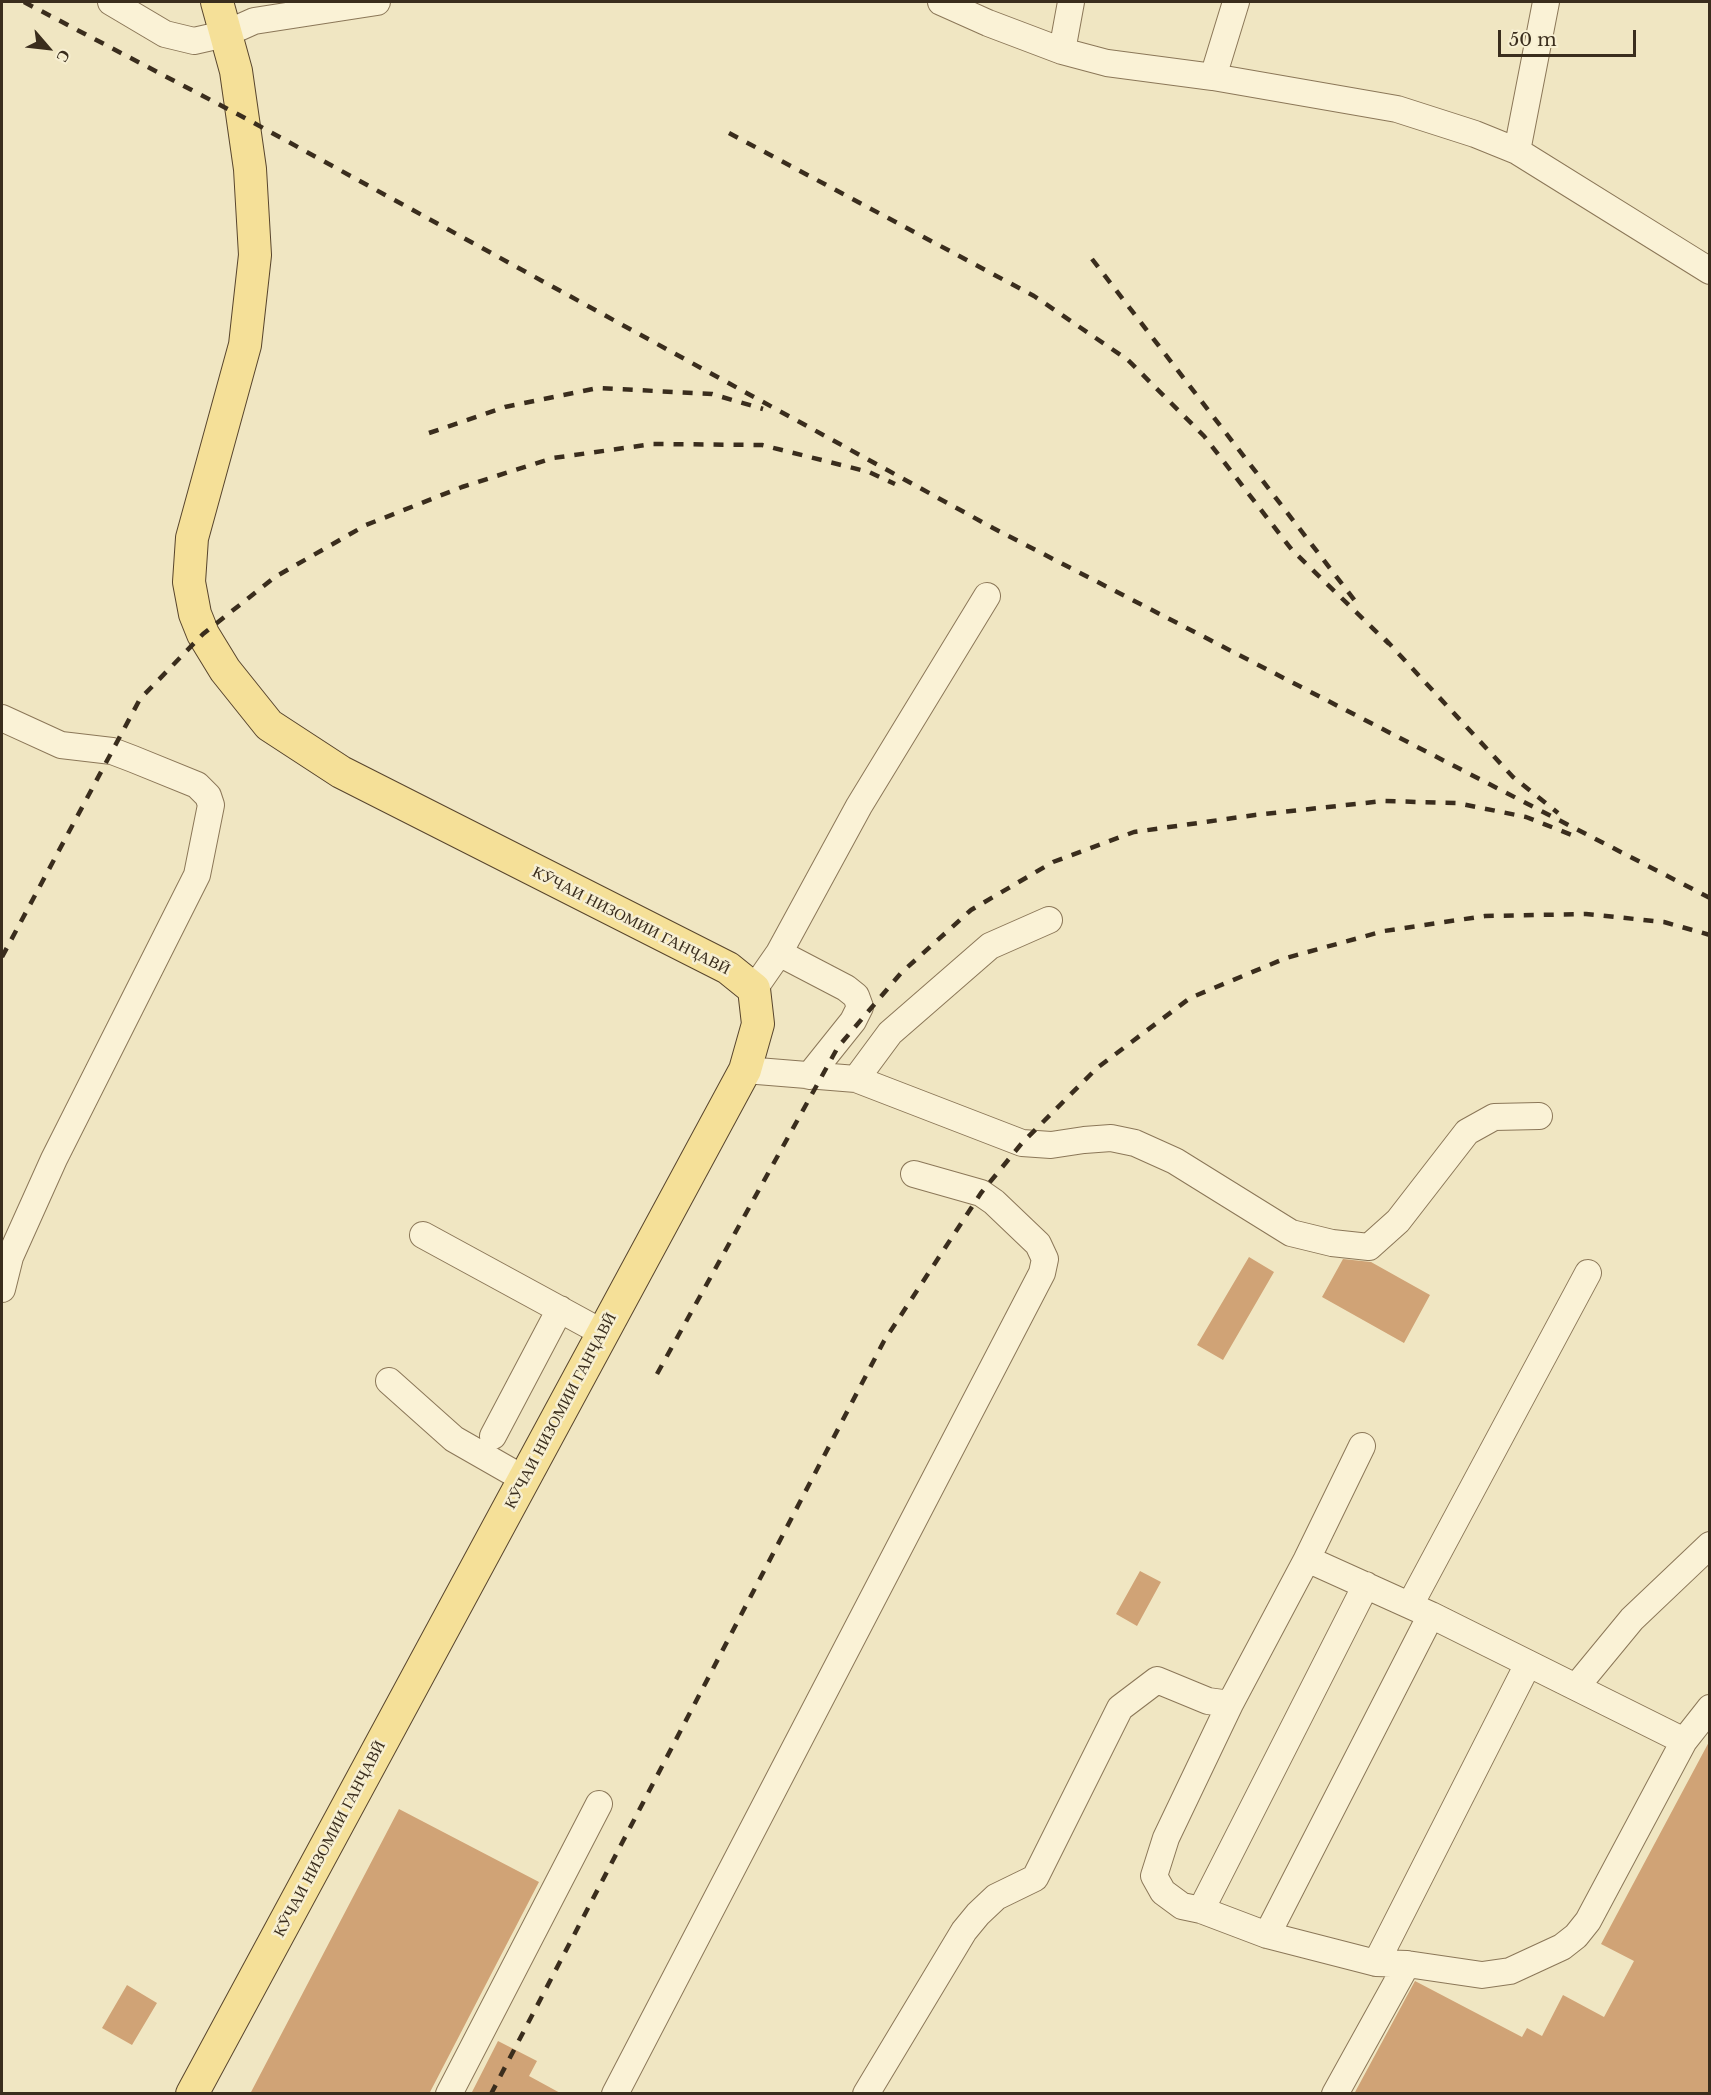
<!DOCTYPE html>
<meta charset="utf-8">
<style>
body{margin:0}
#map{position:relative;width:1711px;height:2095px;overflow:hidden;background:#f0e6c2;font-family:"Libre Baskerville",serif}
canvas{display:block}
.frame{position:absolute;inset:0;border:3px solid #3a2d1d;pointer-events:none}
.north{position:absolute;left:18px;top:18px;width:60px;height:60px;-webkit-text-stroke:4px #f7efd2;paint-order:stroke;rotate:118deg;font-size:16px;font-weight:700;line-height:24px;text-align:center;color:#3a2d1d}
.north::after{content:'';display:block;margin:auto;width:21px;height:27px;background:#3a2d1d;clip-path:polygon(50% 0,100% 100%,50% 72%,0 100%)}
.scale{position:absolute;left:1498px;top:30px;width:138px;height:27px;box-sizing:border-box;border:3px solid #3a2d1d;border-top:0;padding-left:8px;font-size:18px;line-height:21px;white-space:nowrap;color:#3a2d1d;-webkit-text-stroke:4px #f7efd2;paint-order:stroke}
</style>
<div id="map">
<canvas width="1711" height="2095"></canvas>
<div class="frame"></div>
<div class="north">С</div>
<div class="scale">50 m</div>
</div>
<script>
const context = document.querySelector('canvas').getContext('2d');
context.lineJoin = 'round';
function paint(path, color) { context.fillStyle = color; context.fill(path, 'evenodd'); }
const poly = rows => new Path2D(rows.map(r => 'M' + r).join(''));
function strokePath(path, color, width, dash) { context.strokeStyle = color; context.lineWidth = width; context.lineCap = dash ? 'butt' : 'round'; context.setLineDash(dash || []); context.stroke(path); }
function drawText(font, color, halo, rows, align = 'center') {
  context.font = font + ' "Libre Baskerville",serif'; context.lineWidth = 5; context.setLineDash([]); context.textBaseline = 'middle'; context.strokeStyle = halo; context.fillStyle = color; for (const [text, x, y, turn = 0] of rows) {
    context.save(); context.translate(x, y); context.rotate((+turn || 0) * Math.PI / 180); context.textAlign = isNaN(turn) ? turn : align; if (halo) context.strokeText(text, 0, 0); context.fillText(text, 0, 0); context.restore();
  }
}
paint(poly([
 [1249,1257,1274,1272,1223,1360,1197,1345],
 [1343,1259,1371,1262,1430,1295,1404,1343,1322,1297],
 [1140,1571,1161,1582,1137,1626,1116,1614],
 [1710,1740,1710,2094,1354,2094,1415,1981,1522,2037,1527,2028,1542,2036,1563,1995,1604,2017,1634,1961,1601,1944],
 [399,1809,539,1882,429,2094,250,2094],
 [127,1985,157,2003,132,2045,102,2028],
 [498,2041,537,2061,529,2076,562,2094,471,2094]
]), '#d0a376');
const minor = poly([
 [111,2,165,34,194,41,225,34,254,21,377,2],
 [941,2,988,23,1062,51,1107,63,1213,77,1397,109,1475,134,1517,151,1546,2],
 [1062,51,1071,2],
 [1213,77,1236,2],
 [1517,151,1710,271],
 [2,718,61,745,112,751,133,759,197,785,208,796,211,805,197,875,54,1159,10,1257,2,1289],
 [779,953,846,988,856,996,860,1007,853,1021,809,1076],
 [754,989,779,953,859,806,987,596],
 [745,1070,856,1079,1022,1143,1051,1145,1084,1140,1111,1138,1135,1143,1175,1161,1291,1233,1332,1243,1369,1247,1398,1221,1467,1132,1494,1117,1539,1116],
 [856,1079,890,1033,990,946,1049,920],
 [423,1235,603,1333],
 [389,1381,454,1439,524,1479],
 [493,1436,560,1309],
 [1307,1559,1362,1446],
 [1410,1605,1588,1273],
 [1576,1687,1632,1619,1710,1545],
 [1230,1704,1166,1838,1154,1876,1163,1892,1182,1906,1201,1910,1267,1935,1376,1963,1407,1964],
 [1201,1910,1366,1585],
 [1267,1935,1431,1615],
 [1376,1963,1528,1664],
 [449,2094,599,1804],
 [615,2094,1042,1273,1045,1259,1038,1244,994,1202,981,1193,914,1174],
 [866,2094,964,1931,978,1914,996,1897,1035,1878,1120,1708,1157,1680,1208,1701,1230,1704,1307,1559,1431,1615,1684,1741],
 [1335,2094,1407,1964,1482,1975,1510,1971,1562,1947,1576,1936,1588,1921,1684,1741,1710,1708]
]);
const major = poly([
 [192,2094,745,1070,758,1024,754,989,728,968,341,772,269,725,225,670,203,634,195,614,189,582,192,538,245,345,255,255,250,169,236,71,217,2]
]);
strokePath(minor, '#8b7758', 28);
strokePath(major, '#58452d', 34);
strokePath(minor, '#faf2d6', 26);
strokePath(major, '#f5e098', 32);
strokePath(poly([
 [24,2,243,117,993,528,1710,898],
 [729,133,1034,296,1128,360,1204,436,1292,550,1389,644],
 [1092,259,1359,606],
 [429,433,505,407,598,388,712,394,763,409],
 [1385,639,1513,777,1558,813],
 [2,957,140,699,203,634,275,577,366,525,462,487,553,458,653,444,762,445,869,472,895,484],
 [657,1374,838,1047,901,973,971,910,1053,862,1134,832,1255,815,1383,801,1457,803,1526,817,1577,837],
 [491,2094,884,1341,981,1193,1022,1143,1097,1068,1190,998,1286,958,1384,931,1485,916,1586,914,1664,922,1710,935]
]), '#3a2d1d', 4.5, [10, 10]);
drawText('16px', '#3a2d1d', '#f7efd2', [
 ["КӮЧАИ НИЗОМИИ ГАНҶАВӢ",631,921,27],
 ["КӮЧАИ НИЗОМИИ ГАНҶАВӢ",561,1411,-62],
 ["КӮЧАИ НИЗОМИИ ГАНҶАВӢ",330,1839,-62]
]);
</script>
